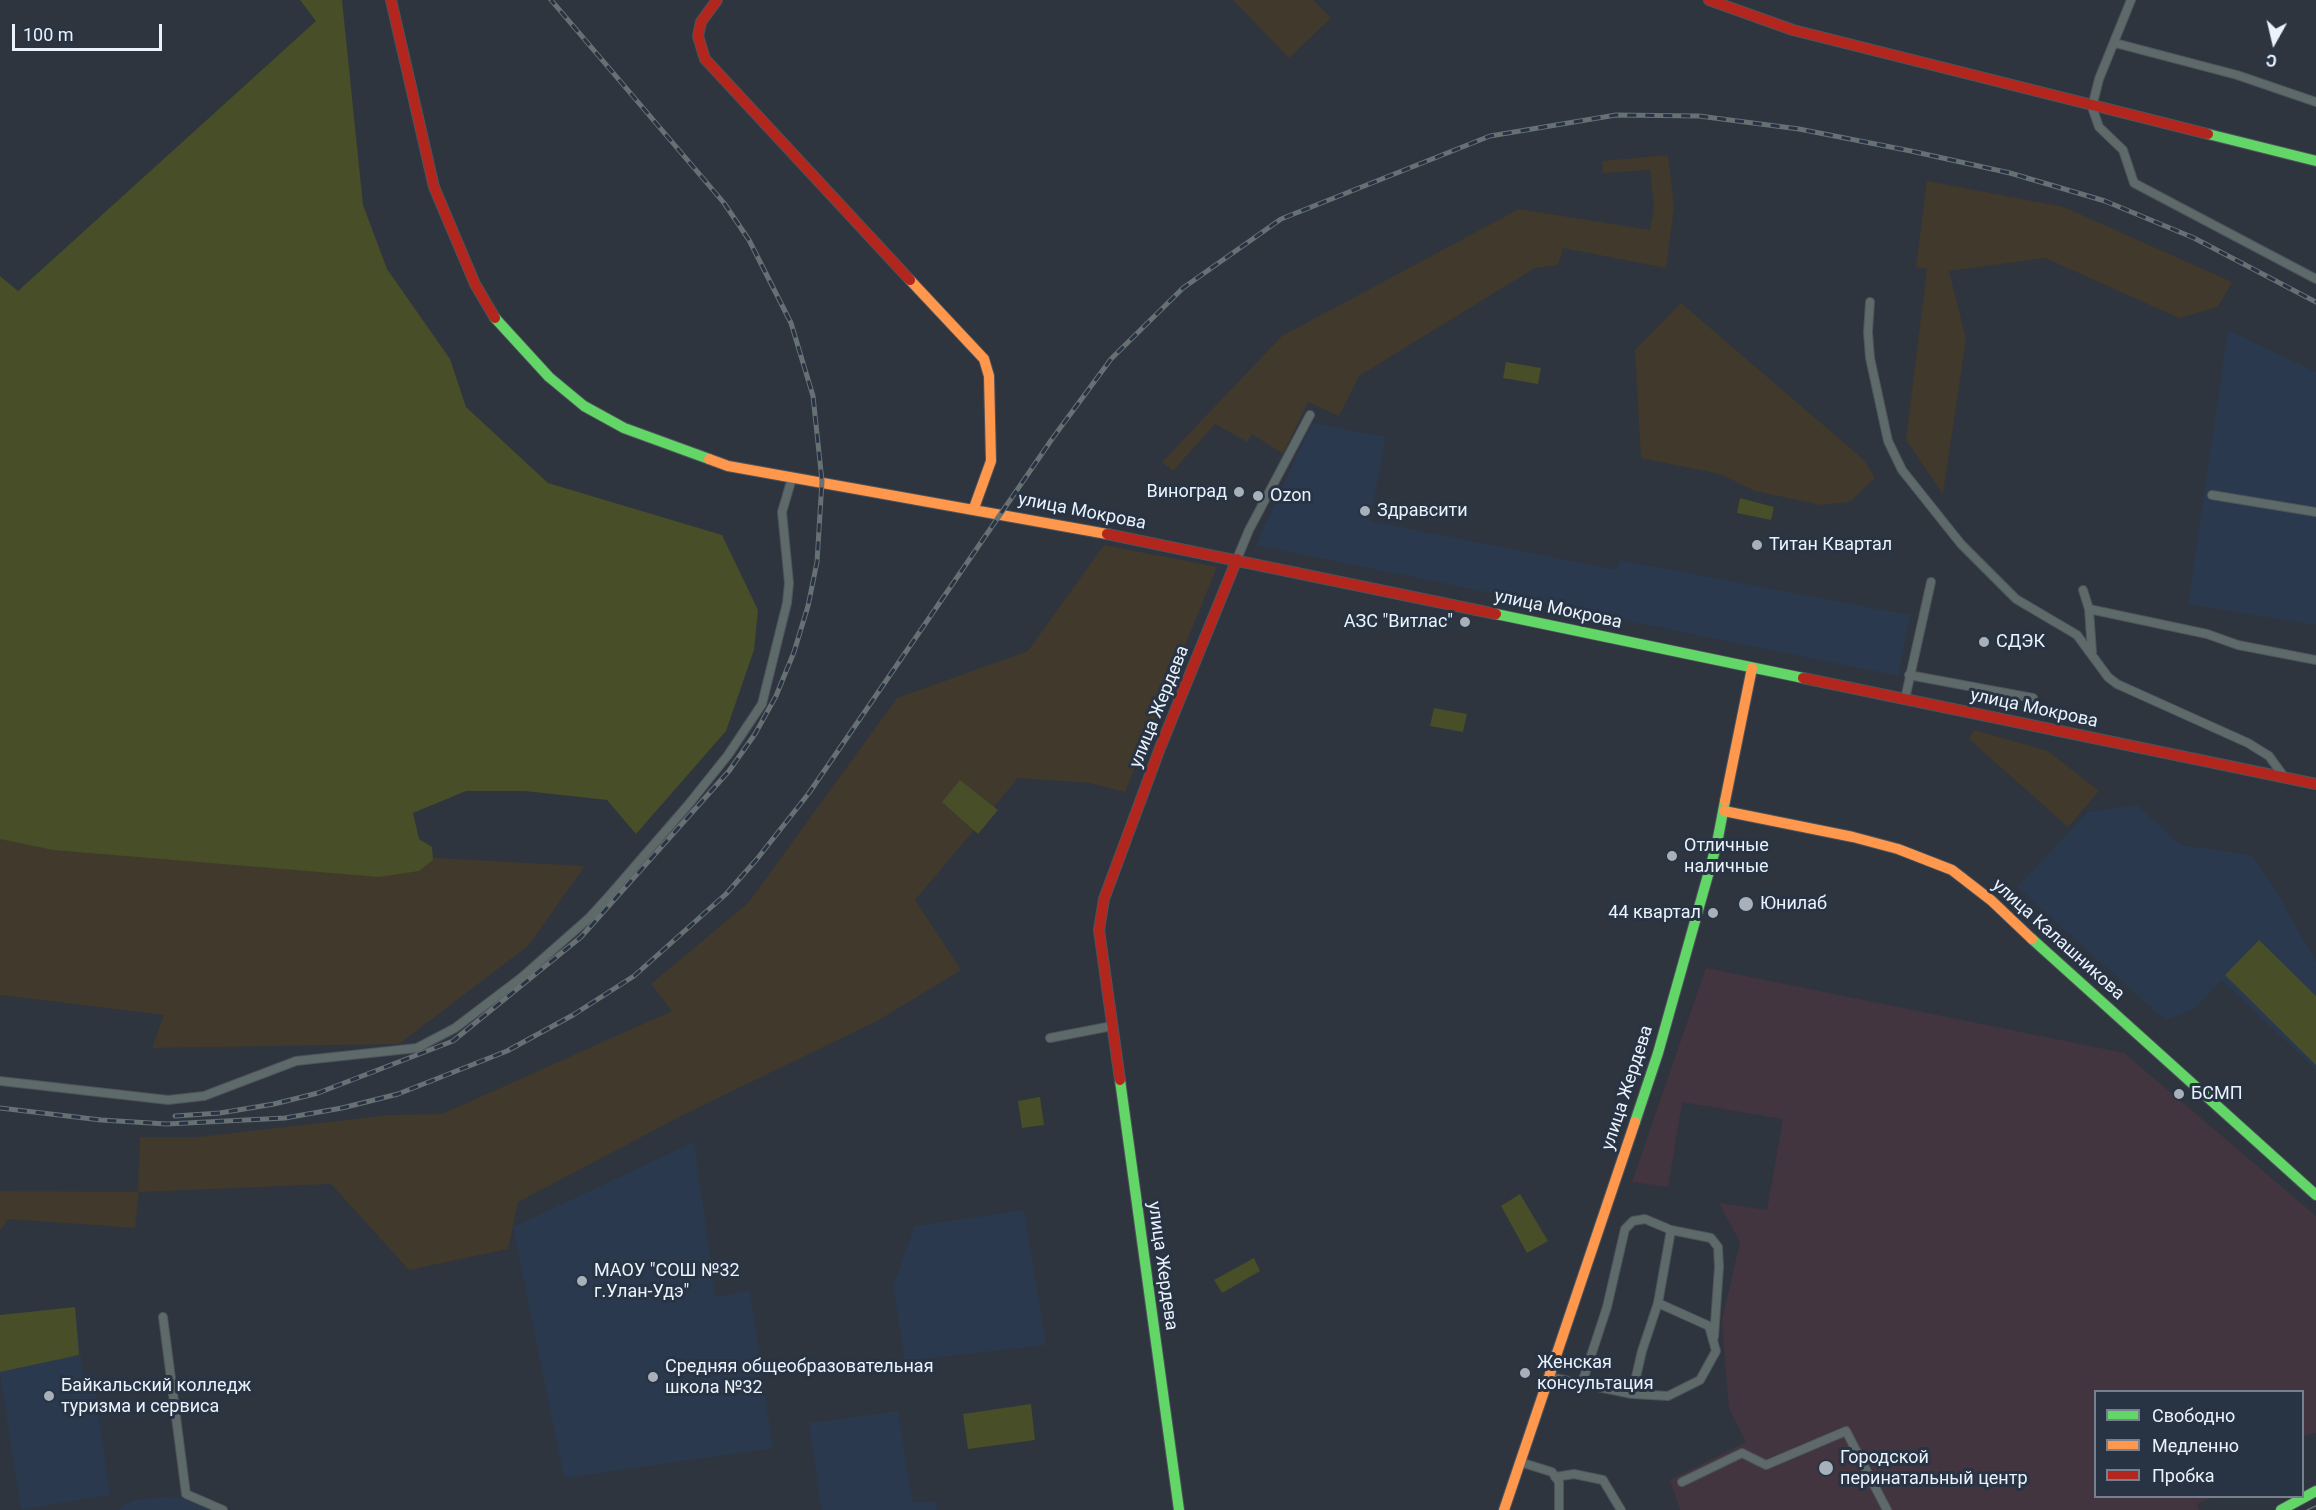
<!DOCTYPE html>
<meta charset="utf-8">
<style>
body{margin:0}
#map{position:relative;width:2316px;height:1510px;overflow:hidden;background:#2e353e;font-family:Roboto,sans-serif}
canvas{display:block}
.legend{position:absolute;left:2094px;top:1390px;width:210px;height:108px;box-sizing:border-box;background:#283444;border:2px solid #76808e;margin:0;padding:8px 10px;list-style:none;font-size:18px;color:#eaf2fc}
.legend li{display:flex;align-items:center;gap:12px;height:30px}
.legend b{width:30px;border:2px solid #76808e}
.north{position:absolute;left:2244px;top:12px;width:60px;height:60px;-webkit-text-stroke:4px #283444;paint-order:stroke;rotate:188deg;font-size:16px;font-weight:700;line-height:24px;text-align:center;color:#eaf2fc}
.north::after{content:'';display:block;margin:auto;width:21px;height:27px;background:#eaf2fc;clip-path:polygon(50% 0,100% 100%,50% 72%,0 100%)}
.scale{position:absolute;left:12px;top:24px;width:150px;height:27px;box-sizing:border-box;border:3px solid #eaf2fc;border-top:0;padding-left:8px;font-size:18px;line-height:21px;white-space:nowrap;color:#eaf2fc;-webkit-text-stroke:4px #283444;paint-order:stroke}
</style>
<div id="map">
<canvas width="2316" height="1510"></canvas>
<ul class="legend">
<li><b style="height:8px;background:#63d668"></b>Свободно</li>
<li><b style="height:8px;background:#ff974d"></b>Медленно</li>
<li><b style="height:8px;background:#b3261e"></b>Пробка</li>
</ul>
<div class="north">С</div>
<div class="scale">100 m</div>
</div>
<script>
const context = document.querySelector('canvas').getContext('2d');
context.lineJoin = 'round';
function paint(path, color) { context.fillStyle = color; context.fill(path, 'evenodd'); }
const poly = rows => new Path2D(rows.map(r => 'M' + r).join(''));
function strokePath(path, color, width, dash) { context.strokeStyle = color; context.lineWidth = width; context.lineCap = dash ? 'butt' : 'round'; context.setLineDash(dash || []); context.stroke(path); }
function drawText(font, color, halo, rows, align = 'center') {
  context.font = font + ' Roboto,sans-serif'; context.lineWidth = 6; context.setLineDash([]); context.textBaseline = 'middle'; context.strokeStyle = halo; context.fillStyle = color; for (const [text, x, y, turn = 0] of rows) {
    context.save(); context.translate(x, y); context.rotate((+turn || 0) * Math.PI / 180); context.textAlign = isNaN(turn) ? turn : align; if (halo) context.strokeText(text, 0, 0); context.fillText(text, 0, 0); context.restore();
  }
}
paint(poly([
 [2228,330,2316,372,2316,625,2188,604],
 [1312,423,1386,437,1370,521,1617,570,1619,560,1910,615,1898,676,1256,545],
 [2137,805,2181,845,2251,855,2277,893,2316,962,2316,1070,2221,980,2194,1009,2165,1020,2017,887,2088,812],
 [694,1142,716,1297,750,1290,773,1448,564,1478,513,1227],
 [1024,1210,1046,1345,905,1361,893,1286,915,1226],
 [75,1307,83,1374,93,1374,110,1495,21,1510,0,1374,0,1315],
 [898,1411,913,1503,936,1501,937,1510,821,1510,809,1423],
 [164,1497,181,1498,209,1510,117,1510,132,1501]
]), '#2a394d');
paint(poly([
 [1233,0,1313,0,1331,18,1289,58],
 [1668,155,1674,208,1666,268,1563,248,1558,265,1535,268,1359,376,1339,416,1308,402,1283,454,1252,434,1247,442,1215,424,1173,471,1162,462,1282,336,1519,209,1650,230,1654,208,1650,170,1603,173,1602,161],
 [1927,181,2064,207,2232,282,2218,307,2179,318,2045,258,1949,271,1966,339,1943,494,1906,440,1927,269,1916,267],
 [1681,303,1864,460,1875,478,1850,502,1821,505,1755,491,1720,474,1641,458,1635,350],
 [1104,545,1217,567,1125,792,1089,783,1018,778,915,900,961,970,879,1020,685,1114,518,1202,508,1249,409,1270,331,1184,139,1192,135,1228,8,1219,0,1231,0,1191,138,1192,140,1137,198,1137,389,1115,442,1114,672,1011,651,984,749,902,897,698,1028,651],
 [1974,730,2048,751,2099,791,2068,827,1969,739],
 [0,831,155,843,585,866,528,946,399,1044,152,1048,164,1015,0,995]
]), '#40392c');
paint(poly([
 [1706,968,2124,1053,2316,1216,2316,1433,2303,1436,2302,1392,2096,1392,2096,1496,2212,1497,2197,1504,2199,1510,1680,1510,1670,1480,1746,1442,1729,1408,1722,1321,1740,1242,1719,1203,1767,1210,1783,1119,1682,1102,1668,1187,1632,1182]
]), '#43353f');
paint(poly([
 [300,0,342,0,363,205,387,269,450,359,466,407,548,483,722,535,758,610,754,650,726,731,636,834,607,800,525,791,466,791,413,813,419,839,432,847,433,860,419,871,379,877,53,850,0,839,0,276,18,291,316,21],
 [1506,362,1541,368,1538,384,1503,378],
 [1740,498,1774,507,1771,520,1737,513],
 [1434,708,1467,714,1463,732,1430,726],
 [960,780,998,810,978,834,942,802],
 [2259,940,2316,996,2316,1065,2225,975],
 [1040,1097,1044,1125,1022,1128,1018,1101],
 [1520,1194,1548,1241,1527,1253,1501,1206],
 [1254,1258,1260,1271,1222,1293,1214,1280],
 [75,1307,79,1355,0,1372,0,1315],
 [1031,1404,1035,1440,968,1449,963,1414]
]), '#474e28');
const street = poly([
 [2131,0,2099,79,2092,107,2099,127,2123,150,2134,183,2316,279],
 [2115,43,2237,75,2316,102],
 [1870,302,1868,332,1870,358,1888,441,1902,470,1961,544,2016,599,2077,635,2108,677,2117,684,2248,743,2269,756,2285,778],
 [2212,495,2316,512],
 [1237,559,1249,530,1310,415],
 [2083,590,2089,609],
 [2092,652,2089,609,2207,634,2238,645,2316,660],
 [1909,675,2033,698],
 [1905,699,1931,582],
 [1050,1038,1112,1026],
 [0,1081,168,1100,204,1096,296,1061,417,1048,455,1028,521,978,589,918,609,896,688,805,728,755,762,704,787,603,789,583,782,512,792,478],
 [163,1317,186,1494,223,1510],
 [1549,1377,1632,1394,1668,1396,1700,1380,1716,1351,1709,1326,1658,1303,1671,1230],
 [1579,1384,1584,1377,1607,1307,1625,1229,1633,1221,1645,1219,1671,1230,1711,1238,1718,1247,1719,1267,1714,1337],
 [1632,1394,1642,1351,1658,1303],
 [1520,1462,1552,1472,1559,1482,1559,1510],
 [1555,1477,1574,1474,1603,1480,1621,1510],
 [1682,1482,1742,1453,1766,1465,1846,1431,1887,1510]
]);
const fast = poly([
 [2208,134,2316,161],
 [495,318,549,377,584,406,624,428,709,459],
 [1496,614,1803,678],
 [2032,939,2316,1195],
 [1120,1080,1179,1510],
 [1635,1122,1658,1053,1717,843,1725,801],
 [2281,1510,2316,1491]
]);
const slow = poly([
 [910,280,984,359,989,376,991,461,974,508],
 [709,459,728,466,1107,534],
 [1725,801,1752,668],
 [1724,811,1853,837,1898,849,1952,870,1992,901,2032,939],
 [1504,1510,1635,1122]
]);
const jam = poly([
 [391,0,434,187,475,284,495,318],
 [717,0,701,22,698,36,705,59,910,280],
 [1709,0,1793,30,2208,134],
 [1107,534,1496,614],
 [1803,678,2316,784],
 [1120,1080,1099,930,1104,899,1160,748,1237,559]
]);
strokePath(street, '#4e535b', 10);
strokePath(fast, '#4e535b', 12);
strokePath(slow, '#4e535b', 12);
strokePath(jam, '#4e535b', 12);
strokePath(street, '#5e696a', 8);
strokePath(fast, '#63d668', 10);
strokePath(slow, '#ff974d', 10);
strokePath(jam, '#b3261e', 10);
strokePath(poly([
 [2307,1510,2316,1506]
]), '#677073', 1.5);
const rail = poly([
 [0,1108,101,1120,167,1124,285,1118,342,1108,398,1094,507,1051,573,1015,634,976,726,894,757,859,809,793,1052,439,1111,359,1183,288,1281,219,1490,136,1616,115,1699,116,1799,129,1911,151,2010,173,2105,201,2194,238,2316,302],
 [175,1116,220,1113,274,1104,318,1093,453,1041,581,937,729,771,755,734,776,696,794,652,808,606,817,562,822,481,813,396,791,323,749,240,724,203,551,0]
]);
strokePath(rail, '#677073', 5);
strokePath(rail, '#283444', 3, [9]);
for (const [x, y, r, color] of [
 [1239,492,6,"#a8b0ba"],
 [1258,496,6,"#a8b0ba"],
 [1365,511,6,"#a8b0ba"],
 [1757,545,6,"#a8b0ba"],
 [1465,622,6,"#a8b0ba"],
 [1984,642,6,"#a8b0ba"],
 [1672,856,6,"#a8b0ba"],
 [1746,904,8,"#a8b0ba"],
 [1713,913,6,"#a8b0ba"],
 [2179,1094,6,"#a8b0ba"],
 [582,1281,6,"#a8b0ba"],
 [1525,1373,6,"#a8b0ba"],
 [653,1377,6,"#a8b0ba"],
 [49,1396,6,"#a8b0ba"],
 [1826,1468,8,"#a8b0ba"]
]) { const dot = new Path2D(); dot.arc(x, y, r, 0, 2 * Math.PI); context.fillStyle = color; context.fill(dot); strokePath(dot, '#283444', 2); }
drawText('18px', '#eaf2fc', '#283444', [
 ["Виноград",1227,492,"right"],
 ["Ozon",1270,496],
 ["Здравсити",1377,511],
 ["Титан Квартал",1769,545],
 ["АЗС \"Витлас\"",1453,622,"right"],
 ["СДЭК",1996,642],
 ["Отличные",1684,846],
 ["наличные",1684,867],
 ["Юнилаб",1760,904],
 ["44 квартал",1701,913,"right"],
 ["БСМП",2191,1094],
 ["МАОУ \"СОШ №32",594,1271],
 ["г.Улан-Удэ\"",594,1292],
 ["Женская",1537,1363],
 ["консультация",1537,1384],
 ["Средняя общеобразовательная",665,1367],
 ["школа №32",665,1388],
 ["Байкальский колледж",61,1386],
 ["туризма и сервиса",61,1407],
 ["Городской",1840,1458],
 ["перинатальный центр",1840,1479]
], 'left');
drawText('18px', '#eaf2fc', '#283444', [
 ["улица Мокрова",1082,512,11],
 ["улица Мокрова",1558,610,12],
 ["улица Жердева",1160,707,-68],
 ["улица Мокрова",2034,709,12],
 ["улица Калашникова",2058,940,42],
 ["улица Жердева",1628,1088,-72],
 ["улица Жердева",1162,1266,82]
]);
</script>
